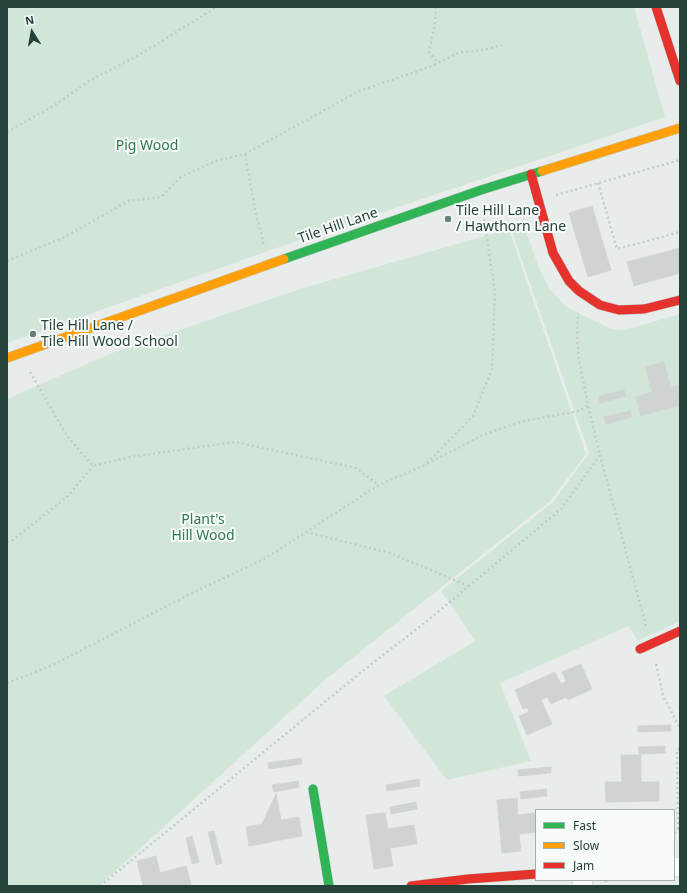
<!DOCTYPE html>
<style>
body{margin:0}
#map{position:relative;width:687px;height:893px;overflow:hidden;background:#e8edeb;font-family:"Noto Sans",sans-serif}
canvas{display:block}
.frame{position:absolute;inset:0;border:8px solid #24423a;pointer-events:none}
.legend{position:absolute;left:535px;top:809px;width:140px;height:72px;box-sizing:border-box;background:#f7fbf9;border:1px solid #a3b1ad;margin:0;padding:5px 7px;list-style:none;font-size:12px;color:#24423a}
.legend li{display:flex;align-items:center;gap:8px;height:20px}
.legend b{width:20px;border:1px solid #a3b1ad}
.north{position:absolute;left:12px;top:12px;width:40px;height:40px;-webkit-text-stroke:3px #f7fbf9;paint-order:stroke;rotate:349deg;font-size:11px;font-weight:700;line-height:16px;text-align:center;color:#24423a}
.north::after{content:'';display:block;margin:auto;width:14px;height:18px;background:#24423a;clip-path:polygon(50% 0,100% 100%,50% 72%,0 100%)}
</style>
<div id="map">
<canvas width="687" height="893"></canvas>
<div class="frame"></div>
<ul class="legend">
<li><b style="height:5px;background:#30b455"></b>Fast</li>
<li><b style="height:5px;background:#ff9f0a"></b>Slow</li>
<li><b style="height:5px;background:#e5322d"></b>Jam</li>
</ul>
<div class="north">N</div>
</div>
<script>
const context = document.querySelector('canvas').getContext('2d');
context.lineJoin = 'round';
function paint(path, color) { context.fillStyle = color; context.fill(path, 'evenodd'); }
const poly = rows => new Path2D(rows.map(r => 'M' + r).join(''));
function strokePath(path, color, width, dash) { context.strokeStyle = color; context.lineWidth = width; context.lineCap = dash ? 'butt' : 'round'; context.setLineDash(dash || []); context.stroke(path); }
function drawText(font, color, halo, rows, align = 'center') {
  context.font = font + ' "Noto Sans",sans-serif'; context.lineWidth = 4; context.setLineDash([]); context.textBaseline = 'middle'; context.strokeStyle = halo; context.fillStyle = color; for (const [text, x, y, turn = 0] of rows) {
    context.save(); context.translate(x, y); context.rotate((+turn || 0) * Math.PI / 180); context.textAlign = isNaN(turn) ? turn : align; if (halo) context.strokeText(text, 0, 0); context.fillText(text, 0, 0); context.restore();
  }
}
paint(poly([
 [7,7,634,7,665,117,274,249,7,343],
 [524,226,541,273,550,289,566,307,611,329,625,330,680,314,680,621,638,641,629,626,500,683,531,761,447,780,384,696,475,641,441,591,553,502,589,453,511,229],
 [509,229,586,454,550,501,326,679,99,886,7,886,7,399,112,353,300,289]
]), '#d1e6d8');
const building = poly([
 [592,206,611,270,588,277,569,213,592,206],
 [680,248,680,273,634,286,627,262,680,248],
 [664,362,671,388,680,385,680,405,641,416,636,397,652,392,645,367,664,362],
 [624,390,626,396,600,403,599,396,624,390],
 [630,411,632,417,606,424,604,417,630,411],
 [581,664,592,689,568,700,566,697,551,704,547,697,541,700,552,724,527,735,519,716,529,712,527,707,523,709,515,690,555,672,561,684,566,681,562,672,581,664],
 [671,725,671,731,638,732,638,726,671,725],
 [665,746,665,753,639,754,638,747,665,746],
 [621,755,641,755,641,782,659,782,659,801,606,802,605,782,622,782,621,755],
 [301,758,302,764,269,769,268,763,301,758],
 [551,767,551,773,518,776,518,770,551,767],
 [419,779,420,786,387,791,386,785,419,779],
 [298,781,299,787,274,792,272,785,298,781],
 [546,789,547,796,521,799,520,792,546,789],
 [276,794,281,820,299,817,302,836,249,846,246,827,262,824,276,794],
 [517,798,518,815,536,813,536,832,519,834,521,851,502,853,497,800,517,798],
 [416,802,417,809,391,814,390,807,416,802],
 [385,813,388,829,414,825,417,844,390,848,393,866,374,869,366,815,385,813],
 [214,831,222,863,216,865,208,832,214,831],
 [192,836,199,862,192,864,186,838,192,836],
 [156,856,160,873,186,866,191,884,185,886,143,886,137,861,156,856]
]);
paint(building, '#cfd4d2');
strokePath(building, '#d1d6d4', 1);
const street = poly([
 [674,867,680,867],
 [582,880,583,886]
]);
const fast = poly([
 [284,259,481,190,542,171],
 [313,789,329,886]
]);
const slow = poly([
 [542,171,680,128],
 [7,358,284,259]
]);
const jam = poly([
 [656,7,680,81],
 [531,174,553,253,569,281,579,291,600,305,619,310,644,309,680,300],
 [640,649,680,631],
 [411,886,468,879,536,874]
]);
strokePath(street, '#c5cac8', 20);
strokePath(fast, '#c3cbc8', 10);
strokePath(slow, '#c3cbc8', 10);
strokePath(jam, '#c3cbc8', 10);
strokePath(poly([
 [436,7,435,23,429,52,438,63],
 [7,132,55,105,89,81,139,55,217,7],
 [245,154,256,215,261,232,264,247],
 [598,183,617,249,680,232],
 [556,195,680,160],
 [7,261,65,237,128,201,161,197,181,177,215,161,245,154,359,91,430,67,458,53,488,49,502,45],
 [30,372,67,436,93,466,130,457,235,442,356,468,379,485],
 [600,455,646,626],
 [427,463,473,416,492,369,495,292,484,219],
 [306,532,390,553,469,586],
 [7,542,13,540,67,497,93,466],
 [656,664,663,696,680,728],
 [7,683,53,665,190,594,266,558,379,485,425,465,485,434,523,421,579,411,588,405,579,360,577,337,578,313],
 [678,829,677,750,680,749],
 [674,833,678,829,680,830],
 [606,880,606,886],
 [100,886,370,665,426,622,561,509,600,455,588,405]
]), '#c3ccca', 2.5, [2, 3]);
strokePath(street, '#fcfcfc', 19);
strokePath(fast, '#30b455', 9);
strokePath(slow, '#ff9f0a', 9);
strokePath(jam, '#e5322d', 9);
for (const [x, y, r, color] of [
 [448,219,4,"#697e78"],
 [33,334,4,"#697e78"]
]) { const dot = new Path2D(); dot.arc(x, y, r, 0, 2 * Math.PI); context.fillStyle = color; context.fill(dot); strokePath(dot, '#f7fbf9', 1.5); }
drawText('14px', '#2d7a4b', '#f7fbf9', [
 ["Pig Wood",147,146],
 ["Plant's",203,520],
 ["Hill Wood",203,536]
]);
drawText('14px', '#24423a', '#f7fbf9', [
 ["Tile Hill Lane",456,211],
 ["/ Hawthorn Lane",456,227],
 ["Tile Hill Lane /",41,326],
 ["Tile Hill Wood School",41,342]
], 'left');
drawText('14px', '#24423a', '#f7fbf9', [
 ["Tile Hill Lane",338,226,-19]
]);
</script>
